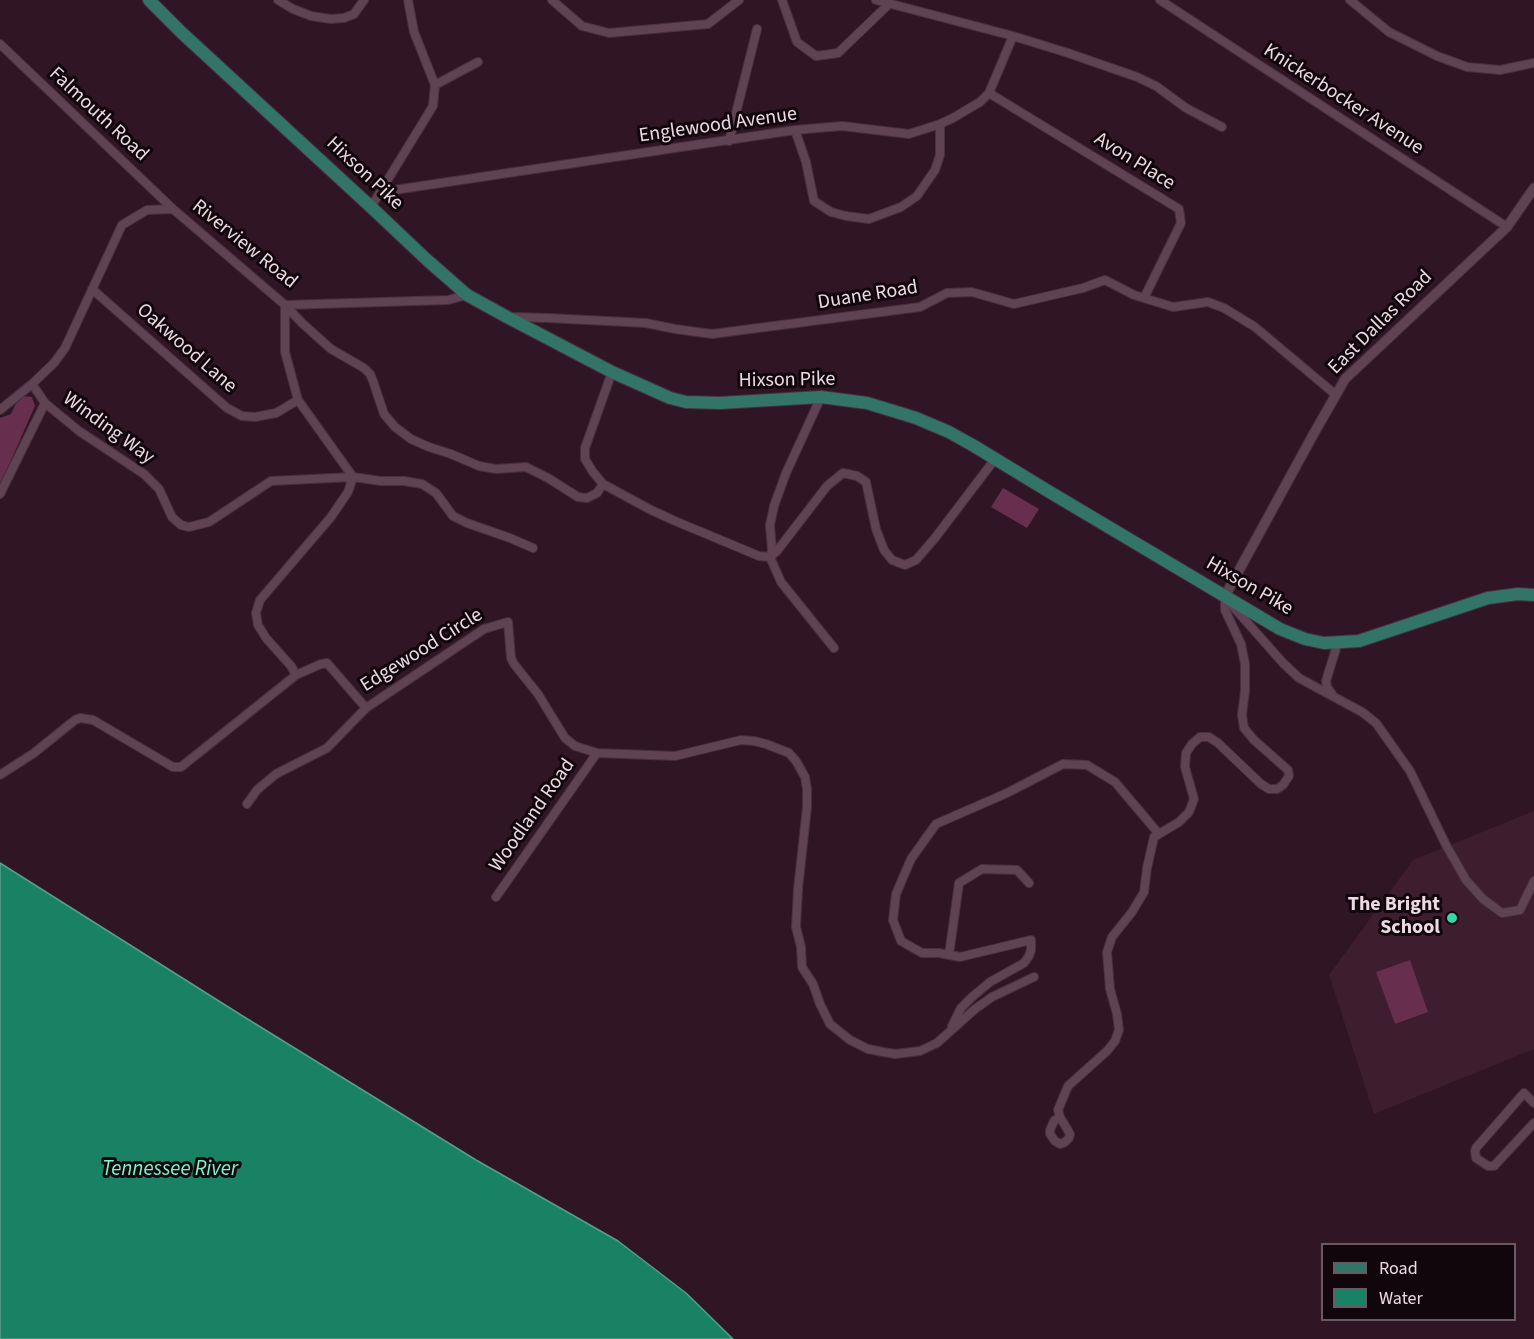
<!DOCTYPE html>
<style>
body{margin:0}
#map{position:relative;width:1534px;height:1339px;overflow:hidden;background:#301624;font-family:"Source Sans 3",sans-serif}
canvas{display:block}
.legend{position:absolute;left:1321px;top:1243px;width:195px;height:78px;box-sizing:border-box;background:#11060c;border:2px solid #695a62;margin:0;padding:8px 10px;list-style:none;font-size:18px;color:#ecd9e2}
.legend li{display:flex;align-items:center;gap:12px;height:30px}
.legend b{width:30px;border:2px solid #695a62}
</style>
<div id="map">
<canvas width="1534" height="1339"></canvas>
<ul class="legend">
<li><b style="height:8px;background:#327566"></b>Road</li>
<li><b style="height:16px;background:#1a8264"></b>Water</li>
</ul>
</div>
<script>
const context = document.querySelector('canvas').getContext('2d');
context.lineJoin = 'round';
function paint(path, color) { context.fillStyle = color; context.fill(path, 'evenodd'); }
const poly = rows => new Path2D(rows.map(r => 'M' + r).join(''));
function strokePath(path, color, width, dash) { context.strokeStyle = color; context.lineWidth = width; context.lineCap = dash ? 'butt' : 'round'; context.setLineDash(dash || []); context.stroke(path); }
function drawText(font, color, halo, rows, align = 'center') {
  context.font = font + ' "Source Sans 3",sans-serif'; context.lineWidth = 6; context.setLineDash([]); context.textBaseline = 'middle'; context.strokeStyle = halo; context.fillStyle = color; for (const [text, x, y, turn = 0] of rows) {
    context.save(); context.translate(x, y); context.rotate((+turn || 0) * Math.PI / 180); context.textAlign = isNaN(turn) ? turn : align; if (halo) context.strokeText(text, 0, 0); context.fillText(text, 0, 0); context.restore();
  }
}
paint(poly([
 [1534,811,1534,1049,1374,1114,1329,975,1413,860]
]), '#3d1d2e');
paint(poly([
 [24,396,32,397,35,406,0,485,0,418,11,414,16,403],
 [1003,488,1039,509,1027,528,991,507],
 [1410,960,1428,1012,1395,1024,1376,972]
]), '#672e4e');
const water = poly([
 [0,863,241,1015,476,1160,618,1241,686,1293,733,1339,0,1339,0,863]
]);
paint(water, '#1a8264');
strokePath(water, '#599c8a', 1.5);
const minor = poly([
 [278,0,293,9,311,16,331,19,344,18,354,14,364,0],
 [552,0,582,26,609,33,708,24,739,0],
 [782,0,797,42,816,56,838,53,889,4],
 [876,0,1013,36,1068,53,1137,77,1156,86,1186,108,1222,127],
 [1160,0,1507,227],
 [1350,0,1389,32,1437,56,1467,67,1500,70,1534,63],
 [0,44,173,209,285,305,302,323,331,349,364,368,370,374,373,381,384,414,395,427,411,439,429,447,451,454,479,466,496,469,526,467,548,478,578,497,587,498,597,493,603,484],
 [435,85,478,62],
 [989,93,1179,209,1181,223,1144,298],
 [795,130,806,162,814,201,831,212,846,216,869,219,901,207,917,196,935,170,940,155,940,124],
 [729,141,757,29],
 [381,192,795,130,842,126,909,134,940,124,953,118,980,102,989,93,1013,36],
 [371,207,433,106,435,85,414,32,408,0],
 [92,289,227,408,242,416,255,417,276,413,298,400],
 [285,305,285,352,298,400,353,477],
 [285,305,448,300,467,295],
 [512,317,548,318,646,323,675,329,712,334,920,307,947,293,972,292,1014,304,1083,288,1105,280,1134,295,1173,307,1208,302,1224,308,1255,327,1336,395],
 [612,372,585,448,585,459,593,472,603,484,651,510,675,521,759,556,770,557,777,551,827,486,843,473,857,476,866,482,876,529,884,550,892,560,905,565,916,560,935,538,995,459],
 [32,384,45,403,79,431,144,474,159,489,172,517,181,525,189,527,209,522,271,481,353,477,381,481,404,481,422,484,436,493,453,516,467,523,510,538,533,548],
 [821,397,786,473,774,506,770,525,772,550,770,557,781,582,834,648],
 [0,410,32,384,54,363,65,348,122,225,147,210,173,209],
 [0,494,45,403],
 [1230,603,1283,663,1299,678,1362,712,1376,723,1410,771,1446,845,1466,880,1483,899,1502,913,1520,910,1534,881],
 [296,675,291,666,266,638,258,625,256,613,260,600,331,517,348,492,353,477],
 [1332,694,1327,687,1326,681,1338,642],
 [0,775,34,753,75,720,80,718,93,720,173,767,181,767,296,675,321,664,327,663,366,708],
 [247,804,257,790,276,774,327,748,366,708,484,629,508,622,511,658,514,664,538,694,565,738,575,746,597,753,675,756,741,740,754,741,766,744,789,753,796,761,805,777,807,789,807,807,798,889,796,927,801,947,802,967,813,984,820,1004,830,1024,850,1040,868,1049,883,1052,895,1054,920,1051,937,1043,975,1009,992,997,1034,977],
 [496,897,597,753],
 [949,955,959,883,982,869,1017,870,1029,883],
 [952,1026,961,1008,972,997,990,982,1024,963,1029,956,1031,950,1031,940,960,957,939,953,922,953,901,941,893,920,896,894,911,859,936,824,1007,793,1063,764,1087,765,1115,782,1159,834],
 [1534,1103,1524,1093,1476,1148,1475,1151,1476,1158,1488,1166,1494,1166,1534,1123],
 [1060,1117,1054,1121,1050,1130,1050,1134,1055,1141,1060,1144,1065,1142,1069,1138,1070,1134,1060,1117,1058,1110,1068,1086,1107,1051,1115,1041,1119,1030,1117,1014,1110,989,1107,952,1112,937,1132,912,1144,892,1147,868,1154,837,1179,822,1189,812,1194,799,1185,767,1186,753,1192,744,1200,737,1209,737,1218,743,1261,784,1269,789,1277,789,1283,785,1289,776,1288,770,1254,740,1244,728,1242,715,1245,691,1245,664,1241,644,1225,610,1225,596]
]);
const tertiary = poly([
 [1225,596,1313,435,1345,379,1507,227,1534,188]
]);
const primary = poly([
 [149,0,182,33,371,207,426,259,467,295,507,317,612,372,670,398,686,402,720,403,821,397,867,403,916,418,949,432,974,446,1048,491,1280,629,1305,639,1324,643,1359,641,1488,598,1518,594,1534,595]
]);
strokePath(minor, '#46313c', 10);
strokePath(tertiary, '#46313c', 11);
strokePath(primary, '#46313c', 14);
strokePath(minor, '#604352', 8);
strokePath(tertiary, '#604352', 9);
strokePath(primary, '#327566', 12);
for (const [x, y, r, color] of [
 [1452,918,6,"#37d4a6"]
]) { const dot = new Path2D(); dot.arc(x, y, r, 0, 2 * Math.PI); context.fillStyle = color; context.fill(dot); strokePath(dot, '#11060c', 2); }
drawText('20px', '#ecd9e2', '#11060c', [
 ["Knickerbocker Avenue",1343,100,33],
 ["Falmouth Road",98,115,43],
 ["Englewood Avenue",718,126,-8],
 ["Avon Place",1134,162,32],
 ["Hixson Pike",364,174,43],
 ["Riverview Road",244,245,39],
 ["Duane Road",868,296,-9],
 ["East Dallas Road",1381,323,-45],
 ["Oakwood Lane",186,349,41],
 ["Hixson Pike",787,381,-1],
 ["Winding Way",108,429,36],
 ["Hixson Pike",1249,587,30],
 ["Edgewood Circle",422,651,-32],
 ["Woodland Road",533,816,-55]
]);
drawText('bold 20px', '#ecd9e2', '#11060c', [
 ["The Bright",1440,906],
 ["School",1440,929]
], 'right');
drawText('italic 21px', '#78f9cd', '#11060c', [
 ["Tennessee River",170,1170]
]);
</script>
